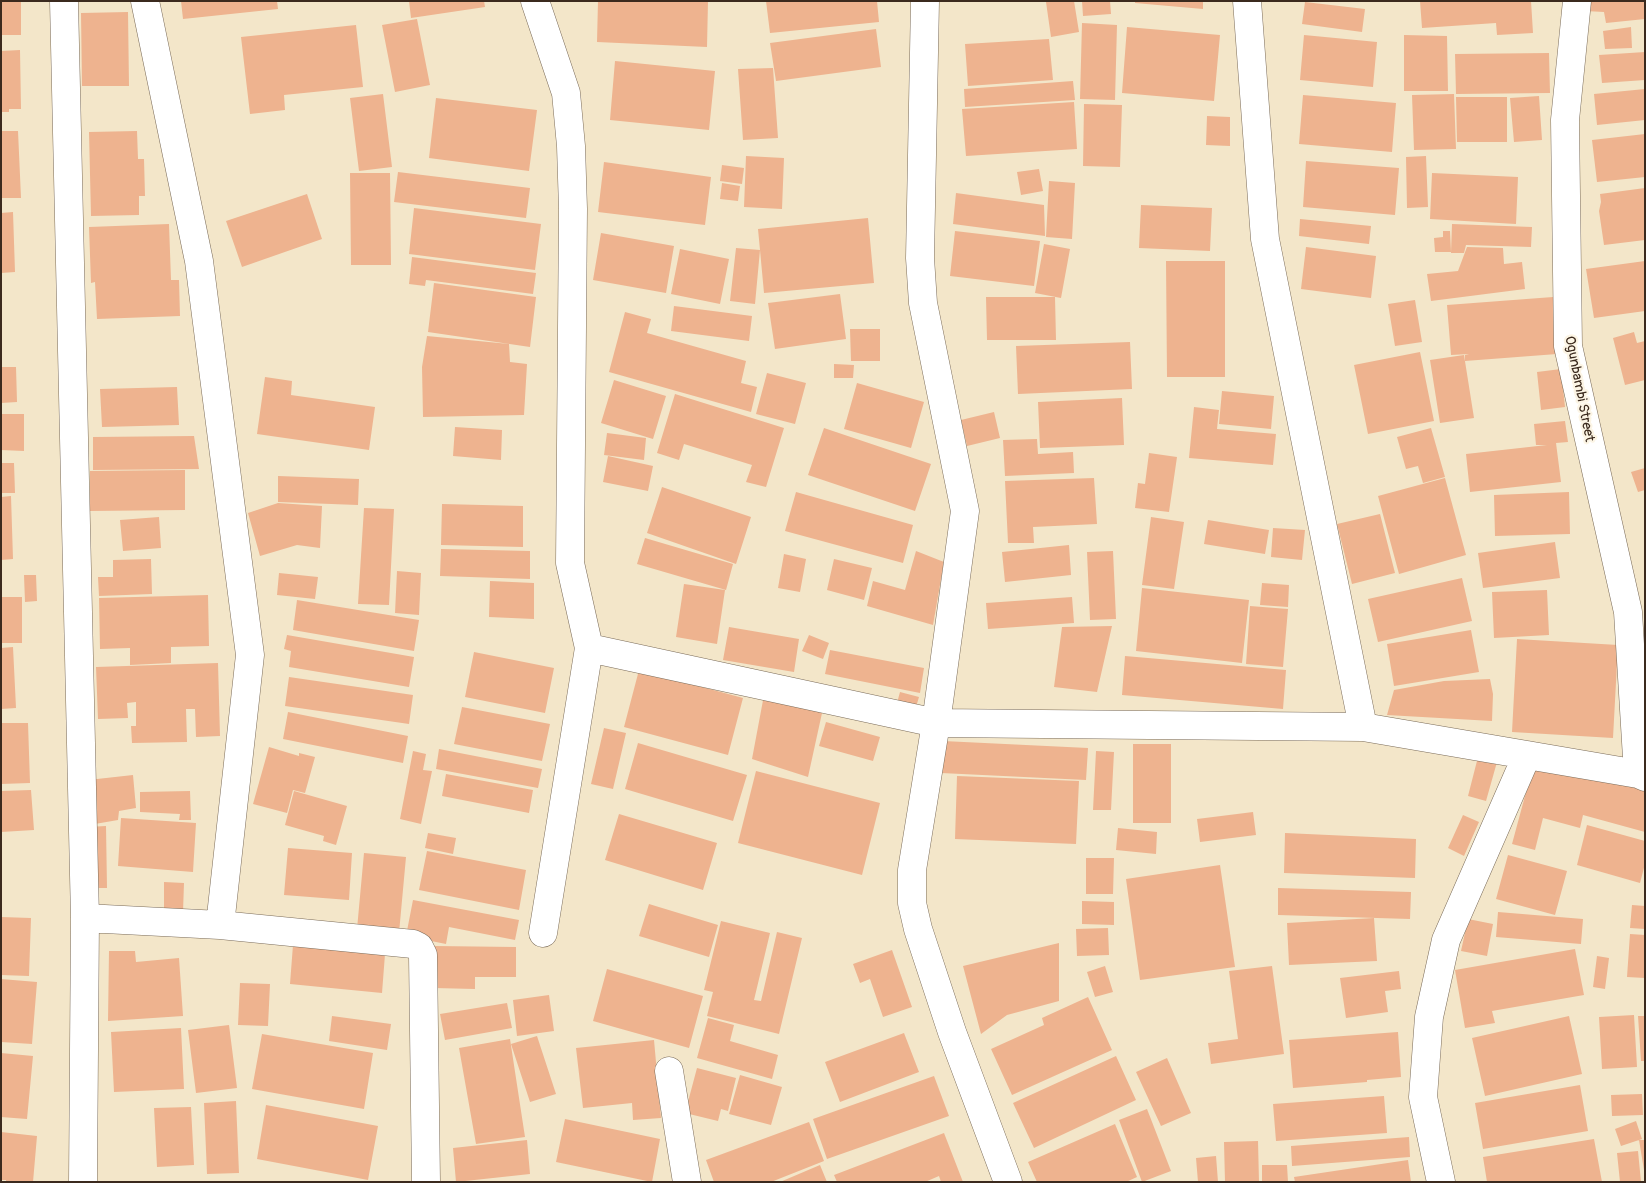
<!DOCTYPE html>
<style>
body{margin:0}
#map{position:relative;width:1646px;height:1183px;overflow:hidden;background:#f3e6c9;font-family:Pangolin,sans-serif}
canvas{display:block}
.frame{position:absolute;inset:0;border:2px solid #3b2a1e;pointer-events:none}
</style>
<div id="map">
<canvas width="1646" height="1183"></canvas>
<div class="frame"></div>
</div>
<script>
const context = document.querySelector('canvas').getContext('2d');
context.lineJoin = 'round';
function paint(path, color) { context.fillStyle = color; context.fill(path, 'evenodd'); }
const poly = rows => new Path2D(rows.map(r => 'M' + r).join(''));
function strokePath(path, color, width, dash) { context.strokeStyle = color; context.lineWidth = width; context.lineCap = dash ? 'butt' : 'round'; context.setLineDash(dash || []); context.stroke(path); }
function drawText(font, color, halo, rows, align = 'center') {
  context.font = font + ' Pangolin,sans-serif'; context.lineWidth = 4.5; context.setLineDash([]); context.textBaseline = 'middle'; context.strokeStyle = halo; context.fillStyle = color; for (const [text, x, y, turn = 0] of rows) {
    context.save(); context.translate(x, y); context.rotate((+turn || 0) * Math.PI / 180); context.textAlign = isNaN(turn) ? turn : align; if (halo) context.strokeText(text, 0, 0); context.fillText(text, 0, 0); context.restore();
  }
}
paint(poly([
 [1,1,21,1,21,35,1,35],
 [181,1,277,1,278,9,183,19],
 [409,1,484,1,485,7,411,18],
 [598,1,708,1,707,47,597,42],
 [766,1,877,1,879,22,770,33],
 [1052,1,1074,1,1079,32,1051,37,1046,2],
 [1082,1,1110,1,1111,14,1083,16],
 [1135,1,1203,1,1203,9,1135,3],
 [1420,1,1531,1,1533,33,1497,35,1496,23,1422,28],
 [1586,1,1645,1,1645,19,1606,23,1604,12,1585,11],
 [1305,2,1365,9,1362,32,1302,24],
 [128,12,129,86,82,86,81,13],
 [417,19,430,85,395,92,382,25],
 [1082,23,1117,25,1115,100,1080,99],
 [356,25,363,87,284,95,285,110,250,114,241,37],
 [1127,27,1220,35,1214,101,1122,93],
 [1631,27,1632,48,1605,49,1603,31],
 [876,29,881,67,776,81,770,43],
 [1304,35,1377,42,1373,87,1300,80],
 [1404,35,1447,36,1448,91,1404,91],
 [1049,39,1053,80,968,86,965,44],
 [20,50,21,109,9,109,9,112,1,112,1,51],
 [1645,52,1645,80,1602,83,1599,55],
 [1549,53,1550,93,1456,94,1455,54],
 [615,61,715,71,709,130,610,120],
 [773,68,778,138,743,140,738,69],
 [1073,81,1075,100,965,107,964,89],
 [1645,89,1645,120,1597,125,1594,94],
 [383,94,392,167,359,171,350,98],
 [1454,94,1456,149,1414,150,1412,95],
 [1303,95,1396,103,1392,152,1299,144],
 [1539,96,1542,140,1514,142,1510,98],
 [1456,97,1507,97,1507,142,1457,142],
 [436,98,537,110,529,171,429,158],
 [1074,102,1077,149,966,156,962,109],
 [1084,104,1122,105,1120,167,1083,166],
 [1207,116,1230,117,1230,146,1206,145],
 [1,131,18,131,21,198,1,198],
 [137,131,138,159,144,159,145,196,139,196,139,215,91,216,89,132],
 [1645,134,1645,177,1597,182,1592,140],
 [746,156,784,158,782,209,744,207],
 [1426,156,1428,207,1407,208,1406,157],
 [1306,161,1399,168,1395,215,1303,207],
 [604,162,711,177,705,225,598,212],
 [722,165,744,168,742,184,720,181],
 [1039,169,1043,191,1021,195,1017,172],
 [398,172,530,188,526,218,394,202],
 [350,173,390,173,391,265,351,265],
 [1432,173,1518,177,1516,224,1430,219],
 [1049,181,1075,183,1072,239,1046,237],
 [722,183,740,186,738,201,720,199],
 [1645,188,1645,240,1604,245,1599,211,1601,202,1600,194],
 [956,193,1044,205,1045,236,953,224],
 [307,194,322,239,242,267,226,221],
 [1141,205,1212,208,1210,251,1139,248],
 [414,208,541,224,535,270,409,254],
 [13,212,15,272,1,273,1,213],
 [868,218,874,283,764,293,760,250,755,304,730,301,736,248,760,250,758,229],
 [1300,219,1371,226,1369,244,1299,236],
 [169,224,171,280,179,280,180,316,97,319,95,282,91,283,89,227],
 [1452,224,1532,227,1531,247,1466,245,1464,253,1451,253],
 [955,231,1040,241,1034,286,950,276],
 [1443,231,1450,231,1451,252,1435,252,1434,238,1443,237],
 [601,233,674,246,666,293,593,280],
 [1044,244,1070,249,1061,298,1035,293],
 [1306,247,1376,256,1371,298,1301,289],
 [1467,247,1503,248,1504,264,1522,262,1525,289,1431,301,1427,274,1458,271],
 [680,249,729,259,720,304,671,294],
 [412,257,536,273,533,294,426,280,425,286,409,284],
 [1166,261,1225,261,1225,377,1167,377],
 [1645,261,1645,311,1594,318,1586,269],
 [434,283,536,297,530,347,428,332],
 [840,294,846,339,775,349,768,303],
 [986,297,1055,297,1056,340,987,340],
 [1553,297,1557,354,1465,361,1465,355,1469,354,1451,355,1447,305],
 [1415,300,1422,342,1395,346,1388,304],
 [674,306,752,316,749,341,671,331],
 [625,312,651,319,647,333,746,361,741,383,757,387,751,412,609,372],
 [850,329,880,329,880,361,851,361],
 [1634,332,1637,343,1645,341,1645,380,1625,385,1613,338],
 [427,336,509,344,510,362,527,364,524,415,423,417,422,367],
 [1130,342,1132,389,1018,394,1016,346],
 [1420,352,1434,421,1368,434,1354,365],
 [1464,355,1474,418,1440,423,1430,360],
 [834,364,854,365,853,378,834,378],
 [1,367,16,367,17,402,1,403],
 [1561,369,1565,407,1541,410,1537,372],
 [767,373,806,383,795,424,756,414],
 [265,377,292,381,291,395,375,407,369,450,257,434],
 [614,380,666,396,653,439,601,423],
 [857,383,924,402,911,448,844,429],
 [177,387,179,425,102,427,100,389],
 [1222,391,1274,396,1271,429,1219,424],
 [675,394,784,428,766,487,746,482,752,465,684,444,679,460,657,453],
 [1122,398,1124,445,1040,448,1038,402],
 [1194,407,1219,410,1217,429,1276,434,1273,465,1189,458],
 [994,412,1000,438,967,446,961,420],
 [1,414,24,414,24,451,1,450],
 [1565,421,1568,442,1556,443,1561,482,1470,492,1466,454,1547,445,1536,445,1534,424],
 [455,427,502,430,501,460,453,456],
 [824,428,931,464,915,511,808,475],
 [1431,428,1445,477,1423,483,1418,466,1406,469,1397,437],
 [607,433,646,438,644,460,604,455],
 [194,436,199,469,93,470,93,437],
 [1037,439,1038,454,1073,452,1074,473,1005,476,1003,440],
 [1149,453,1177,457,1169,512,1135,508,1138,483,1145,484],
 [608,456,653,466,648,491,603,482],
 [1,463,14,463,15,493,1,493],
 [1645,468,1645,490,1638,492,1631,472],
 [185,470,185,510,90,511,90,471],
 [278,476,359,479,358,505,278,502],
 [1094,478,1097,524,1033,527,1034,543,1008,543,1005,481],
 [1445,478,1466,555,1399,574,1378,496],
 [662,487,751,517,736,564,647,533],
 [796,492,913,525,903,563,785,531],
 [1569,492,1570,534,1495,536,1494,495],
 [11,496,13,559,1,560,1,497],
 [278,503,322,506,320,548,297,545,260,556,248,513],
 [442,504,523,506,523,547,441,545],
 [364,508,394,509,389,605,358,604],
 [1380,514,1395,573,1352,584,1337,524],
 [159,517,161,548,123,551,120,520],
 [1151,517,1184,522,1174,589,1142,585],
 [1208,520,1269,530,1265,554,1204,544],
 [1273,528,1305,530,1302,560,1271,557],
 [645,538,733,564,726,590,637,564],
 [1555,542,1560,578,1483,588,1478,553],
 [1069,545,1071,575,1005,582,1002,552],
 [441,549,530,551,530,579,440,576],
 [916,551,944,562,933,625,867,606,873,581,905,590],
 [1113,551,1116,619,1090,620,1087,552],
 [784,554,806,559,800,592,778,588],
 [151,559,152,594,99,596,98,577,113,577,113,560],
 [834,559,872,568,864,600,827,590],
 [397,571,421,573,419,615,395,613],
 [279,573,318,577,315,599,277,595],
 [24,575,36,575,37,601,25,602],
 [1462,578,1472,621,1378,642,1368,599],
 [490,581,534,583,534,619,489,617],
 [1262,583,1289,585,1288,607,1260,605],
 [684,584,725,590,717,644,676,637],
 [1142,588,1249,600,1242,663,1136,651],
 [1547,590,1549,635,1494,638,1492,592],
 [208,595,209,646,171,647,171,663,130,665,130,648,100,649,99,598],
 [1,597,22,597,22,643,1,643],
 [1072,597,1074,623,988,629,986,603],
 [297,600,419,620,414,651,293,630],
 [1250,606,1288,609,1283,667,1246,664],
 [1112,626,1097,692,1054,687,1062,627],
 [729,627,799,639,794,672,723,660],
 [1471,630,1479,672,1394,686,1387,644],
 [287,635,414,657,409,687,289,667,291,651,284,649],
 [809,635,829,643,823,659,802,651],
 [1517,639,1618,645,1613,738,1512,732],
 [13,647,16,708,1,709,1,648],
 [830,650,924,668,920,693,825,674],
 [474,652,554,668,545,713,465,697],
 [1125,656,1286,670,1283,709,1122,695],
 [218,663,220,736,196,737,195,709,186,709,187,742,132,743,131,726,136,726,136,702,127,703,128,718,98,719,96,667],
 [639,670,743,698,728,755,624,727],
 [289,677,413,695,409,724,285,706],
 [1490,679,1493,694,1492,721,1387,715,1394,690,1444,681],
 [900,692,919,697,916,707,897,703],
 [764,695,822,713,808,777,752,759],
 [462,707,550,724,542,761,454,744],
 [288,712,408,736,403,763,283,739],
 [826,722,880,737,873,761,819,746],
 [1,723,28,723,30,783,1,784],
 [604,728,626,733,613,789,591,784],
 [943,741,1088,748,1086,780,941,773],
 [638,743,747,775,733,821,625,789],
 [1133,744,1171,744,1171,823,1133,823],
 [269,747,299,756,299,753,315,757,305,793,293,790,287,813,253,804],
 [439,749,542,769,538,788,436,769],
 [413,751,426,754,423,770,432,771,421,824,400,819],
 [1096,751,1114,752,1111,810,1093,810],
 [1478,757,1497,762,1486,801,1468,796],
 [1535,759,1645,789,1645,832,1583,815,1580,828,1543,818,1535,850,1512,844],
 [756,771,880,803,862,875,738,843],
 [446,774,533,790,529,813,442,796],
 [133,775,136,808,119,811,118,820,89,825,88,780],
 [957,776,1079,781,1076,844,955,839],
 [31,790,34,830,1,832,1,791],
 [190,791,191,820,179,820,180,814,140,812,140,792],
 [294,791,347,806,336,845,323,841,324,836,285,825],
 [1253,812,1256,835,1200,842,1197,819],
 [619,814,717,843,703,890,605,860],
 [1463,815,1479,822,1464,856,1448,848],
 [121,818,196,823,193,872,118,866],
 [1587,825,1645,841,1645,864,1640,883,1577,865],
 [106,826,107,888,88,888,87,827],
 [1118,828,1157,832,1156,854,1116,850],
 [428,833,456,838,453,854,425,848],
 [1285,833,1416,839,1415,878,1284,873],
 [288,848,352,853,349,900,284,895],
 [427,851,526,870,519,910,419,890],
 [364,853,406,857,399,933,357,929],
 [1508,855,1567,871,1555,915,1496,899],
 [1086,858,1114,858,1113,894,1086,894],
 [1220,865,1235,967,1140,980,1126,879],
 [164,882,184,883,183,912,164,912],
 [1278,888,1411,892,1410,919,1278,915],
 [413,900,519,920,515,940,449,927,446,944,406,936],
 [1082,901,1114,902,1114,925,1082,924],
 [649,904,718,925,709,957,639,936],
 [1632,905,1645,906,1645,929,1630,928],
 [1498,912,1583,919,1581,944,1496,937],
 [1,917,31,918,29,976,1,975],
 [1374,918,1377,961,1289,965,1287,923],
 [1468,919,1493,924,1487,956,1461,951],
 [721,921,770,933,754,1000,761,1001,777,932,802,938,779,1034,707,1016,713,992,704,990],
 [1108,928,1109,955,1077,956,1076,929],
 [1630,934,1645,935,1645,978,1627,977],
 [1059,943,1059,1001,1007,1015,981,1034,963,966],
 [293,945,385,954,382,993,290,984],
 [434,946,516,947,516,977,475,977,475,989,434,988],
 [1575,949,1584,995,1492,1011,1495,1023,1465,1028,1455,970],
 [892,950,912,1007,883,1017,870,979,860,983,853,964],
 [109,951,135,951,136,962,179,958,183,1016,108,1021],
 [1597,956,1609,958,1605,989,1593,987],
 [1105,966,1113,992,1095,997,1087,972],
 [1272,966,1284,1054,1211,1064,1208,1043,1238,1039,1229,971],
 [607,969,703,996,689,1048,593,1021],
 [1399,971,1401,989,1385,991,1388,1012,1346,1018,1340,978],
 [1,979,37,982,32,1044,1,1042],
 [240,983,270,984,268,1026,238,1025],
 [549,995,554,1031,517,1036,513,1000],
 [1088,997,1112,1050,1012,1095,991,1049,1044,1025,1042,1018],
 [507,1003,512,1028,445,1040,440,1014],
 [1634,1015,1637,1067,1602,1069,1599,1017],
 [332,1016,391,1024,387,1050,329,1041],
 [1569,1016,1582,1074,1485,1096,1472,1038],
 [1638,1016,1645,1016,1645,1061,1641,1061],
 [708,1018,734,1025,730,1041,778,1055,772,1079,697,1058],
 [229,1025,237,1088,196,1093,188,1030],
 [181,1028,184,1089,114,1092,111,1032],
 [1398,1032,1401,1077,1367,1080,1367,1082,1293,1088,1289,1040],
 [904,1033,919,1072,840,1102,825,1062],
 [262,1034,373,1053,364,1109,252,1089],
 [537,1036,556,1094,530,1102,511,1044],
 [510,1039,525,1137,476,1144,459,1048],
 [654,1040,661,1118,633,1120,632,1103,583,1108,576,1048],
 [1,1053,33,1056,27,1119,1,1117],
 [1116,1056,1136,1100,1034,1148,1013,1103],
 [1167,1058,1191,1113,1161,1126,1136,1072],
 [697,1068,736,1078,728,1111,721,1109,718,1121,685,1113],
 [740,1075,782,1087,771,1125,729,1114],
 [934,1076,949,1116,827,1159,813,1119],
 [1580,1085,1588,1131,1483,1149,1475,1103],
 [1642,1094,1643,1115,1612,1116,1611,1095],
 [1384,1096,1387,1133,1276,1141,1273,1104],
 [236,1101,239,1173,207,1174,204,1103],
 [266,1105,378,1126,368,1180,257,1159],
 [191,1107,194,1165,157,1167,154,1108],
 [1147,1109,1171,1171,1142,1182,1119,1120],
 [565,1119,660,1139,652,1182,556,1162],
 [1636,1121,1642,1139,1621,1146,1615,1129],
 [809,1122,824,1161,771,1182,714,1182,706,1160],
 [1115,1124,1137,1177,1126,1182,1037,1182,1028,1162],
 [1,1132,37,1136,33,1182,6,1182,6,1180,1,1180],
 [944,1133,963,1182,941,1182,939,1176,925,1182,837,1182,834,1175],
 [1409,1137,1410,1157,1292,1166,1291,1146],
 [1594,1139,1602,1182,1487,1182,1483,1157],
 [527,1140,530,1174,456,1182,453,1148],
 [1639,1140,1645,1140,1645,1170,1644,1170],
 [1258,1141,1259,1182,1225,1182,1224,1142],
 [1638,1151,1641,1182,1620,1182,1617,1153],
 [1216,1156,1218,1182,1198,1182,1196,1158],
 [1408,1160,1411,1182,1295,1182,1294,1177],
 [820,1165,827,1182,780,1182],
 [1262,1165,1287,1165,1288,1182,1262,1182]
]), '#eeb38f');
const minor = poly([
 [64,1,85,918,83,1182],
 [145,1,199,261,250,655,220,925],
 [535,1,566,93,571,146,573,209,570,563,589,648,543,933],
 [925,1,920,258,923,303,965,511,936,723,912,870,912,903,918,929,952,1032,1008,1182],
 [1247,1,1265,239,1363,727],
 [1577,1,1565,120,1568,346,1628,612,1638,774],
 [589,648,936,723,1363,727,1638,774,1645,777],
 [85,918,220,925,413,944,419,947,423,955,426,1182],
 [669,1071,687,1182],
 [1441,1182,1423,1097,1429,1017,1446,940,1527,755]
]);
strokePath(minor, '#7b6c5a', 29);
strokePath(minor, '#fff', 28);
drawText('14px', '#3b2a1e', '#fcf5e5', [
 ["Ogunbambi Street",1579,389,79]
]);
</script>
